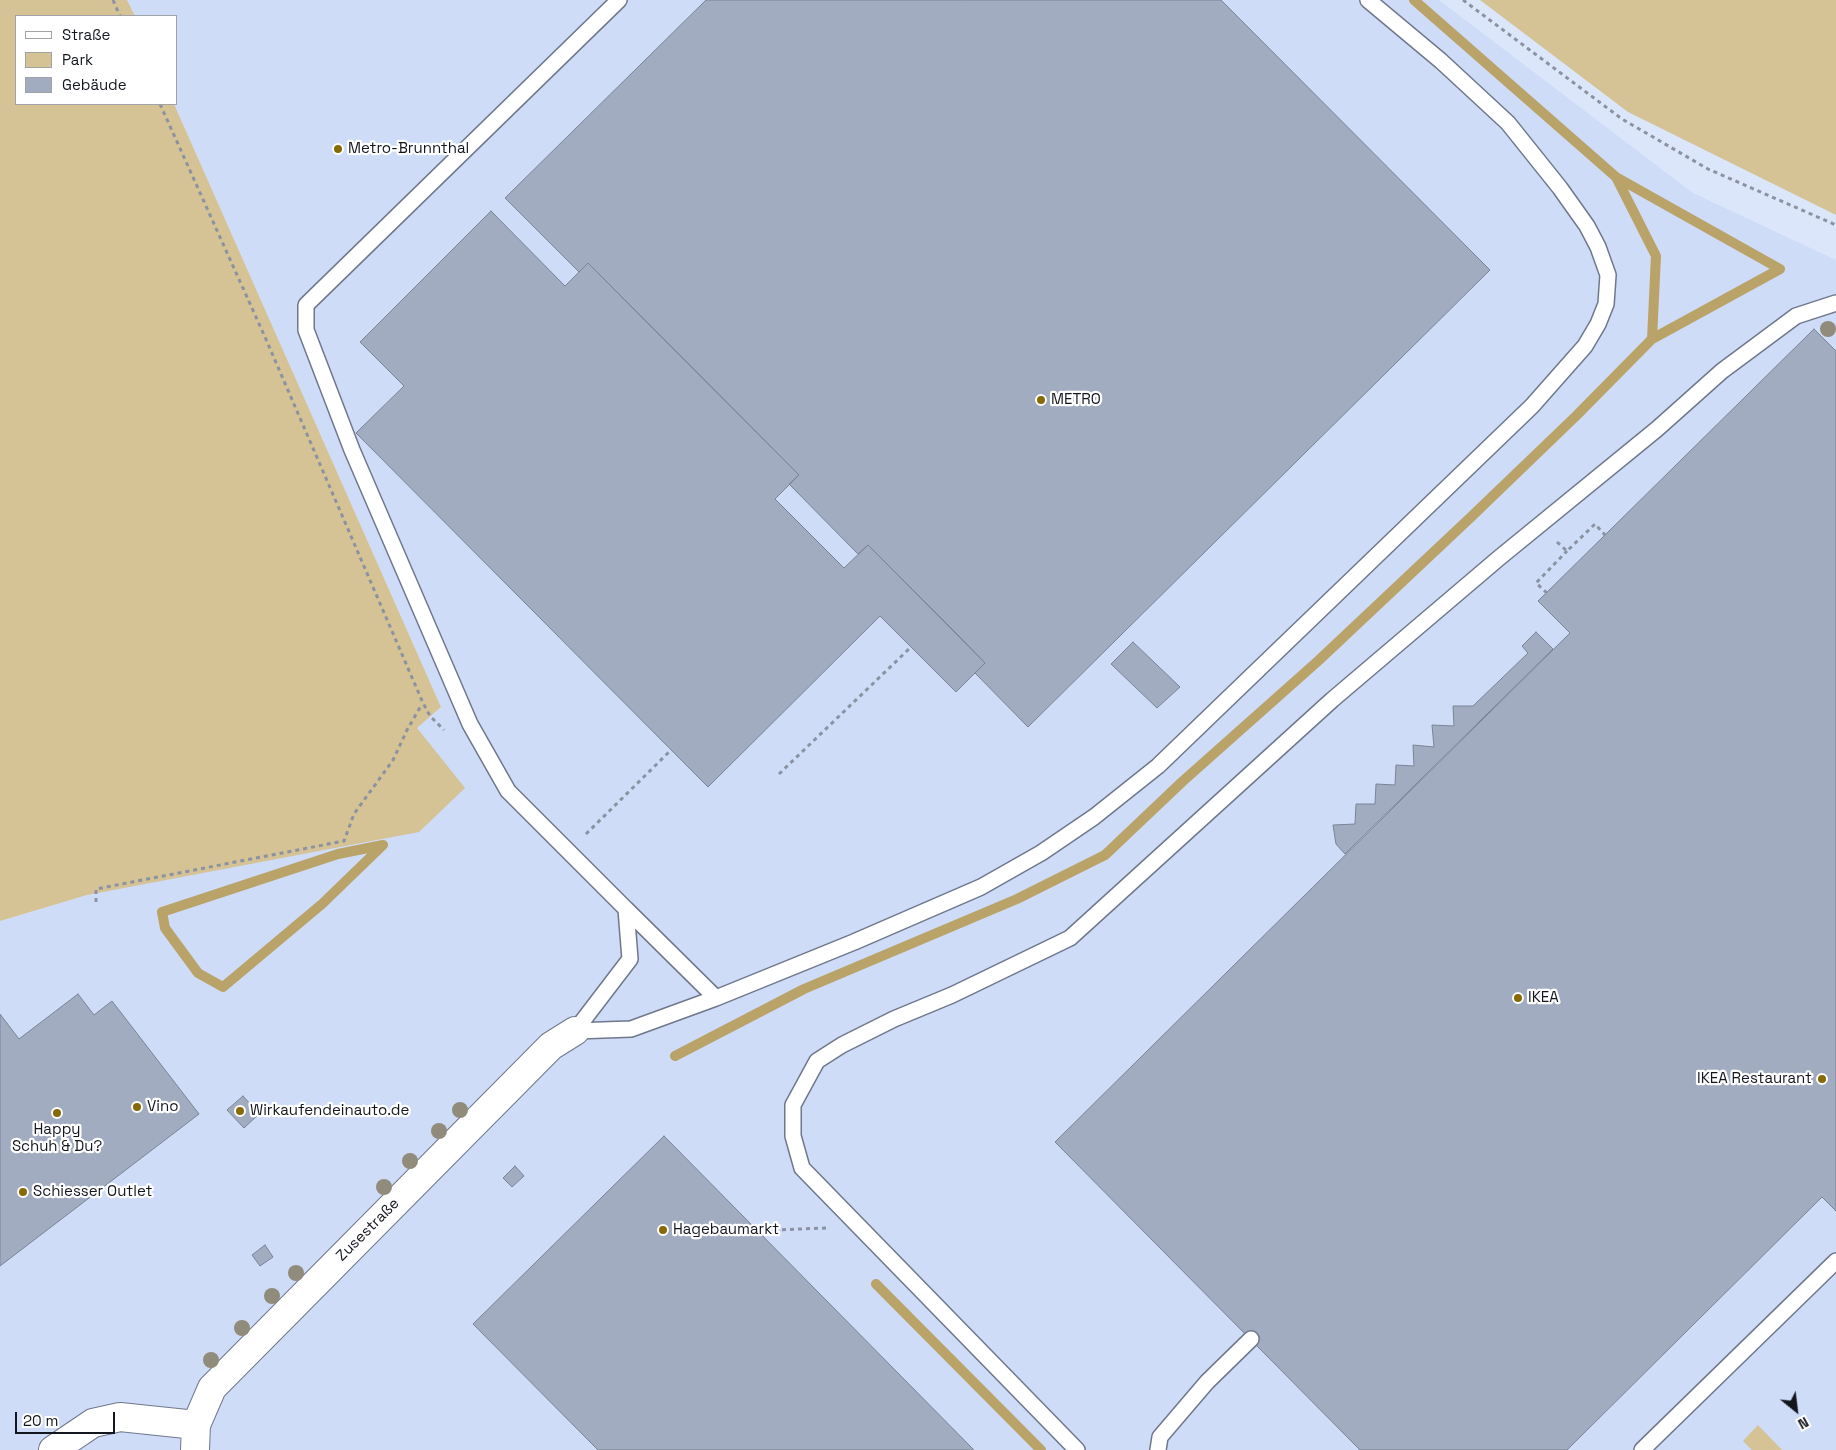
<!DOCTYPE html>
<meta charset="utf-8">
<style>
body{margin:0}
#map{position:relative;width:1836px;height:1450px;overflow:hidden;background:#dce6fb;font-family:"Space Grotesk",sans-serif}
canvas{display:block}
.legend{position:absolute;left:15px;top:15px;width:162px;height:90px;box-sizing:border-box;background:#fff;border:1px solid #a1a2a5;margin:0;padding:6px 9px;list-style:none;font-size:15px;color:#13161e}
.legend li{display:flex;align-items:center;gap:10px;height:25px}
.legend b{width:25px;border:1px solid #a1a2a5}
.north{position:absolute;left:1771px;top:1385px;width:50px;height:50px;-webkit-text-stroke:4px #fff;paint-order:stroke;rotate:151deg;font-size:14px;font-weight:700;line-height:20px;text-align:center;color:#13161e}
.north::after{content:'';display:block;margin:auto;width:18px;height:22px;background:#13161e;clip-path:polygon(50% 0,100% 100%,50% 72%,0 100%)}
.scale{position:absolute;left:15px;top:1412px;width:100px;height:22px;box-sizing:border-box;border:2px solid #13161e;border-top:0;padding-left:6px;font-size:15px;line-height:18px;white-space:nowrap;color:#13161e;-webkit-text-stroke:4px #fff;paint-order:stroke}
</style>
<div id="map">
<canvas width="1836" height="1450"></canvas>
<ul class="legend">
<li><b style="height:6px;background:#fff"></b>Straße</li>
<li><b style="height:14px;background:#d5c295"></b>Park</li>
<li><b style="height:14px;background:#a2acc0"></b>Gebäude</li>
</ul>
<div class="north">N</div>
<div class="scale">20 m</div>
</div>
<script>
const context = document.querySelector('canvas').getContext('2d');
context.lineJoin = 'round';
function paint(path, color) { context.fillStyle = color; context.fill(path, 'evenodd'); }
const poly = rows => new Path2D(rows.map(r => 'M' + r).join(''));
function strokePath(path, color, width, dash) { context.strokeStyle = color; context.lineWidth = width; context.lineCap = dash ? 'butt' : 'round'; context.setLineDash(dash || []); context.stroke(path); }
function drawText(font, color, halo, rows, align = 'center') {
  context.font = font + ' "Space Grotesk",sans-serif'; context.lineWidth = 4.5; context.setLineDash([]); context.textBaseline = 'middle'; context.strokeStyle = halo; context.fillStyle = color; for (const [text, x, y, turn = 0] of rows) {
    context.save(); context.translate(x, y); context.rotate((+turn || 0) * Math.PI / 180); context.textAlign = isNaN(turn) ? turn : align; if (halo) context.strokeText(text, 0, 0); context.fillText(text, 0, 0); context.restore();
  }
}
paint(poly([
 [127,0,1439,0,1693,193,1836,260,1836,1450,0,1450,0,921,87,895,417,728,441,707,174,104,176,104,176,16,135,16]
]), '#cedcf8');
paint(poly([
 [0,0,127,0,135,16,16,16,16,104,174,104,441,707,417,728,465,788,419,832,87,895,0,921],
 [1480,0,1836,0,1836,215,1628,112],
 [1758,1425,1782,1450,1752,1450,1743,1441]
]), '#d5c295');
strokePath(poly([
 [1414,0,1616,177,1656,256,1652,339],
 [383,845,322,904,223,987,198,973,165,928,162,912,338,854,383,845],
 [675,1056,804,989,1017,899,1105,855,1183,781,1318,661,1471,517,1576,416,1652,339,1780,269,1616,177],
 [876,1284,1041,1450]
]), '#baa369', 10);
const building = poly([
 [706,0,1221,0,1490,270,1028,727,975,673,985,663,956,633,868,545,858,554,789,484,799,475,588,263,579,272,505,198,706,0],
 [491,211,565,286,588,263,799,475,775,499,844,568,868,545,985,663,956,692,880,616,708,787,356,433,404,386,360,342,491,211],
 [1814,329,1836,351,1836,1211,1822,1197,1567,1450,1360,1450,1055,1142,1570,633,1538,601,1814,329],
 [1536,632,1553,649,1345,854,1336,844,1333,825,1355,824,1356,804,1375,804,1376,784,1395,785,1396,765,1414,766,1413,745,1434,747,1432,725,1454,726,1453,706,1473,706,1528,653,1522,646,1536,632],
 [1133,642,1180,687,1157,708,1111,664,1133,642],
 [78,994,94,1015,112,1001,199,1114,0,1266,0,1014,19,1039,78,994],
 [243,1096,259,1114,244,1128,227,1110,243,1096],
 [664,1136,974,1450,598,1450,473,1324,664,1136],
 [515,1166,524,1176,512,1187,503,1178,515,1166],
 [265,1245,273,1257,260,1266,252,1255,265,1245]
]);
paint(building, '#a2acc0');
strokePath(building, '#7b8497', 1);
const service = poly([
 [619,0,306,305,306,330,352,450,470,724,508,791,626,909,630,959,575,1031,631,1029,716,998,854,942,981,887,1041,853,1094,817,1158,766,1532,406,1585,346,1598,324,1606,304,1608,275,1598,247,1587,226,1560,188,1508,123,1441,61,1368,0],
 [626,909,716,998],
 [1077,1450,802,1168,793,1136,793,1105,817,1061,842,1045,894,1019,952,995,1070,938,1332,700,1499,558,1657,429,1722,371,1796,316,1836,303],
 [1158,1450,1160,1437,1207,1382,1251,1339],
 [1642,1450,1836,1261]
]);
const minor = poly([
 [53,1450,93,1423,120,1417,196,1425],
 [195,1450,196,1425,212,1388,551,1046,575,1031]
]);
strokePath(service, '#6f788b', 18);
strokePath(minor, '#6f788b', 30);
strokePath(poly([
 [113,0,120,16],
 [1463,0,1622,119,1708,169,1836,225],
 [160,104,265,337,423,703,430,716,444,730],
 [1557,542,1567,551,1595,524,1605,535],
 [1547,593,1536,583,1567,551],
 [779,774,911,647],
 [586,834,671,750],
 [96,902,96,889,344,841,354,814,393,760,407,730,422,704],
 [774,1230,826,1228]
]), '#8b92a2', 3, [4, 4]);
strokePath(service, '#fff', 15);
strokePath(minor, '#fff', 28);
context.fillStyle = '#908b7b';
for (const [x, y] of [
 [1828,329],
 [460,1110],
 [439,1131],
 [410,1161],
 [384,1187],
 [296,1273],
 [272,1296],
 [242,1328],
 [211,1360]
]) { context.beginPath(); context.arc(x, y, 8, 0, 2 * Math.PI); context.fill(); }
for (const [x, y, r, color] of [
 [338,149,5,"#876905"],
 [1041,400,5,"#876905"],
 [1518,998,5,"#876905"],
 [1822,1079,5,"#876905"],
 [137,1107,5,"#876905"],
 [240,1111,5,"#876905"],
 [57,1113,5,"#876905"],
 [23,1192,5,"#876905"],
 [663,1230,5,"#876905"]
]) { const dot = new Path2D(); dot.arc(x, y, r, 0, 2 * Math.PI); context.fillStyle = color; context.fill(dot); strokePath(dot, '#fff', 2); }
drawText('15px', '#13161e', '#fff', [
 ["Metro-Brunnthal",348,149],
 ["METRO",1051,400],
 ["IKEA",1528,998],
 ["IKEA Restaurant",1812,1079,"right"],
 ["Vino",147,1107],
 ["Wirkaufendeinauto.de",250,1111],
 ["Happy",57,1130,"center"],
 ["Schuh & Du?",57,1147,"center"],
 ["Schiesser Outlet",33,1192],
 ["Hagebaumarkt",673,1230]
], 'left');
drawText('15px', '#13161e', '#fff', [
 ["Zusestraße",368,1230,-45]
]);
</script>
